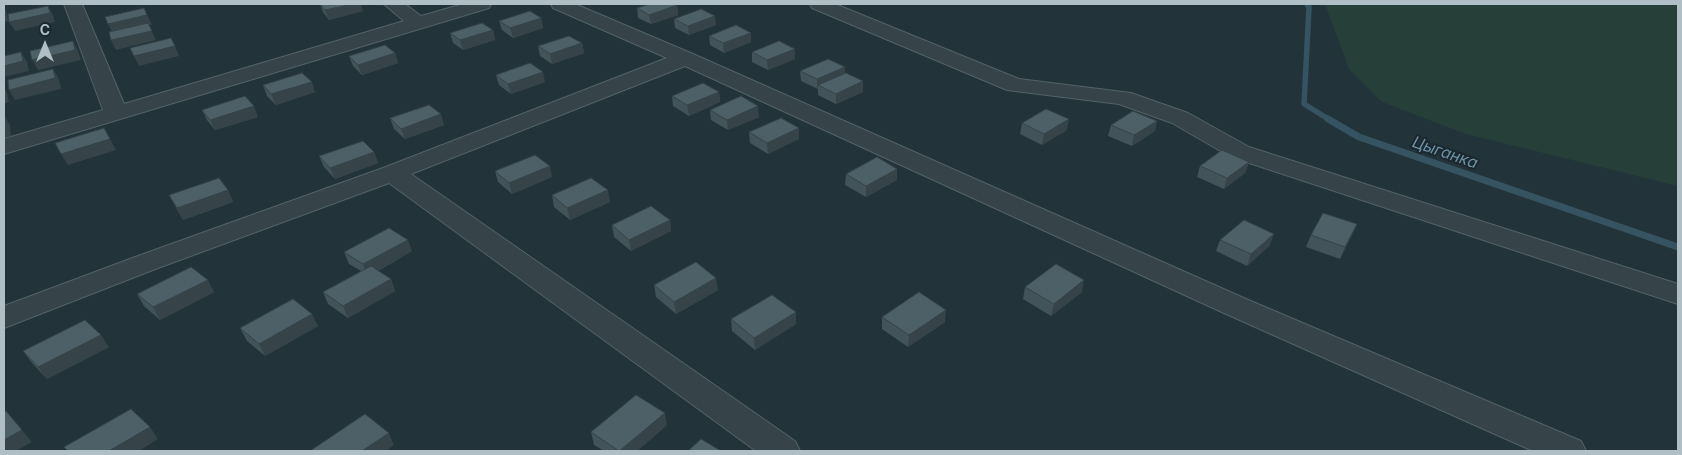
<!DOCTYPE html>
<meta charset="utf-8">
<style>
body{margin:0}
#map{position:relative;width:1682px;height:455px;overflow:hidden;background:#22333a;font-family:Inter,sans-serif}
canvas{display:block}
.frame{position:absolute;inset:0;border:5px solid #b0bfc6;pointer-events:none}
.north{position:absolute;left:20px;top:20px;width:50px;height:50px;-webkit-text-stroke:4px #1b282f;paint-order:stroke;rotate:0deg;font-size:14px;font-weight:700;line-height:20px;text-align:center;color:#b0bfc6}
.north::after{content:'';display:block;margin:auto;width:18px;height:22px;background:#b0bfc6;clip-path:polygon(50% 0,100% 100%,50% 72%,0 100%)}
</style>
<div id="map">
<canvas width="1682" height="455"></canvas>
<div class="frame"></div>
<div class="north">С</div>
</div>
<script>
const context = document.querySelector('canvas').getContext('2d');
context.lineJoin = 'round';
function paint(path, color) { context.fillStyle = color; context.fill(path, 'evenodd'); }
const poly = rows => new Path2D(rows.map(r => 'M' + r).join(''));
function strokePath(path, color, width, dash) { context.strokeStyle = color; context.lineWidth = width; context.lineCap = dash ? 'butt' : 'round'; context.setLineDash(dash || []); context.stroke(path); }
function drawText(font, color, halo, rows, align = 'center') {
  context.font = font + ' Inter,sans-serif'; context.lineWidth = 4; context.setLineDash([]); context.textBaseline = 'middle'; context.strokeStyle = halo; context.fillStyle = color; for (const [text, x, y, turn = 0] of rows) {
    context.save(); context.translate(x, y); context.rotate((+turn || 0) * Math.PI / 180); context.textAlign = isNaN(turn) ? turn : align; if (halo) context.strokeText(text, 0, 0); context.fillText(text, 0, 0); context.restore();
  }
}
paint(poly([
 [1325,4,1678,4,1678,186,1466,134,1382,102,1349,69]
]), '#273f39');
strokePath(poly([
 [1307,4,1309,7,1304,104,1330,120]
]), '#365361', 5.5);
strokePath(poly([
 [1328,119,1359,137,1678,247]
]), '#365361', 7);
const minor = poly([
 [64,4,82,4,124,104,404,21,384,4,405,4,421,16,463,4,491,4,489,8,4,154,4,139,103,110,64,4],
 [551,4,575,4,693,54,1246,299,1581,441,1586,451,1533,451,1224,313,685,66,411,174,795,441,800,451,756,451,389,183,158,268,4,328,4,306,138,256,383,168,667,58,553,8,551,4],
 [810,4,835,4,1019,79,1131,93,1188,113,1249,147,1678,284,1678,304,1231,157,1172,123,1119,104,1007,90,812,8,810,4]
]);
strokePath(minor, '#536268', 2);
paint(minor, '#36444a');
paint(poly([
 [320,4,360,4,363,11,329,20,323,12],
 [677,5,678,15,651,24,638,18,637,8],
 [541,18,543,28,513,38,502,30,499,21],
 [674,19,716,25,689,35,675,28],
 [493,30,495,40,463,50,453,43,450,33],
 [709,36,751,42,724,53,710,45],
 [582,43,584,53,552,64,540,56,538,46],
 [752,52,795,59,768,70,752,62],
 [395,53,398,63,362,75,353,66,349,56],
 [845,67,845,73,863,92,836,104,818,95,818,89,801,81,800,71],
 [496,75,545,82,511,94,499,85],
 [263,85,315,92,276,105,267,96],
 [719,92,720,102,689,116,673,106,672,96],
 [202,110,258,117,215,130,207,120],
 [710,110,759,117,728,130,711,120],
 [390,118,444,125,405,139,394,129],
 [1157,121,1155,131,1132,146,1108,136,1111,125],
 [1022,123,1067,130,1042,145,1020,134],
 [749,132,799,139,768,154,750,143],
 [374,152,378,163,335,179,324,167,319,156],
 [1249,162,1245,173,1224,189,1197,177,1200,166],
 [897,169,897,180,866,197,845,185,846,174],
 [495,171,552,177,512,194,498,182],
 [228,190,233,202,183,220,169,195],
 [552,195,610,202,570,220,554,207],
 [670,220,671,231,631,251,614,237,612,225],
 [1357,224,1340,259,1306,247,1311,235],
 [1220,240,1270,245,1247,266,1216,251],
 [412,251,378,271,391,279,395,291,348,318,328,304,323,292,361,271,349,264,344,252],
 [654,285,718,290,676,314,656,297],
 [1025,287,1082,292,1051,316,1023,299],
 [214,292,160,320,144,306,137,294],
 [882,317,945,322,908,347,882,329],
 [731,319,796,324,755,350,732,331],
 [318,326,265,356,247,341,240,328],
 [109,347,47,379,32,363,23,351],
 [667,425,637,451,604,451,594,445,591,432]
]), '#425359');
paint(poly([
 [353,4,360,4,363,11,329,20,325,10],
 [677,5,678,15,651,24,649,15],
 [48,6,53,15,55,22,15,31,9,22],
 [4,8,7,13,8,21,4,22],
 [144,8,152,25,149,25,156,40,116,50,111,40,113,34,108,24],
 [715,16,716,25,689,35,688,26],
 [541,18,543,28,513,38,510,28],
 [493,30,495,40,463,50,460,40],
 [751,33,751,42,724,53,723,43],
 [73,41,78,51,81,60,38,70,32,60],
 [582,43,584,53,552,64,550,54],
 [175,46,179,56,139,66,134,56],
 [795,49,795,59,768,70,767,60],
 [21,52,27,62,29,71,4,77,4,66],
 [395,53,398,63,362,75,358,65],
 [845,67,845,78,818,85,817,90,817,79],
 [53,69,59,79,61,89,15,100,9,90],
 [543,72,545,82,511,94,508,84],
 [863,81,863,92,836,104,836,94],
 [312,82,315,92,276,105,271,94],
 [4,87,7,93,9,102,4,104],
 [719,92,720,102,689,116,687,105],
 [254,106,258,117,215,130,210,120],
 [758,106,759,117,728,130,727,120],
 [441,114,444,125,405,139,401,129],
 [4,115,10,125,11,136,4,138],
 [1069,119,1067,130,1042,145,1044,134],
 [1157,121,1155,131,1132,146,1134,135],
 [799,128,799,139,768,154,767,143],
 [110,139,116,150,68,165,61,154],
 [374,152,378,163,335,179,330,168],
 [1249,162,1245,173,1224,189,1227,178],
 [550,166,552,177,512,194,509,183],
 [897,169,897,180,866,197,866,186],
 [228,190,233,202,183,220,177,208],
 [608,190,610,202,570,220,567,208],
 [670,220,671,231,631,251,629,240],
 [1357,224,1352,235,1340,259,1345,247],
 [1274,234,1270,245,1247,266,1251,254],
 [408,240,412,251,368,276,363,264],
 [716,278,718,290,676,314,674,302],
 [391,279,395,291,348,318,343,306],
 [208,280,214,292,160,320,153,307],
 [1084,280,1082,292,1051,316,1054,304],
 [946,310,945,322,908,347,909,335],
 [796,312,796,324,755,350,754,338],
 [312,314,318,326,265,356,259,344],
 [101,335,109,347,47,379,38,367],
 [665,413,667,425,637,451,620,451],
 [150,427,158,439,139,451,109,451],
 [22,430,32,442,16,451,4,451,4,440],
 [389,433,394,445,386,451,362,451]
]), '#364349');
const building = poly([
 [320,4,353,4,325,10,320,4],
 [650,4,673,4,677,5,649,15,637,8,650,4],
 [48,6,50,13,9,22,8,14,48,6],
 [144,8,147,15,108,24,105,17,144,8],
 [701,9,715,16,688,26,674,19,701,9],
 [530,11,541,18,510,28,499,21,530,11],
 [148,23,152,31,111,40,109,32,148,23],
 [482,23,493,30,460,40,450,33,482,23],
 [736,25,751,33,723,43,709,36,736,25],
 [569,36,582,43,550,54,538,46,569,36],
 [171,38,175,46,134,56,130,48,171,38],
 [73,41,75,50,32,60,30,51,73,41],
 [779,41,795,49,767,60,752,52,779,41],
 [385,45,395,53,358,65,349,56,385,45],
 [21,52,23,61,4,66,4,56,21,52],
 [828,59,845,67,817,79,800,71,828,59],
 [530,63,543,72,508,84,496,75,530,63],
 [53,69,55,78,9,90,8,80,53,69],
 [302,73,312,82,271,94,263,85,302,73],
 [846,73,863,81,836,94,818,85,846,73],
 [703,83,719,92,687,105,672,96,703,83],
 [245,96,254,106,210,120,202,110,245,96],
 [741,96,758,106,727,120,710,110,741,96],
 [429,105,441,114,401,129,390,118,429,105],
 [1046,109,1069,119,1044,134,1022,123,1046,109],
 [1133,111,1157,121,1134,135,1111,125,1133,111],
 [781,118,799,128,767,143,749,132,781,118],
 [104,128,110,139,61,154,55,143,104,128],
 [363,141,374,152,330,168,319,156,363,141],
 [1222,150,1249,162,1227,178,1200,166,1222,150],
 [535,155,550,166,509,183,495,171,535,155],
 [877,157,897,169,866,186,846,174,877,157],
 [219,178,228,190,177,208,169,195,219,178],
 [591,178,608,190,567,208,552,195,591,178],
 [651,206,670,220,629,240,612,225,651,206],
 [1323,213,1357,224,1345,247,1311,235,1323,213],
 [1244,220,1274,234,1251,254,1220,240,1244,220],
 [389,228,408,240,363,264,344,252,389,228],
 [696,262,716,278,674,302,654,285,696,262],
 [1056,264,1084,280,1054,304,1025,287,1056,264],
 [371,266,391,279,343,306,323,292,371,266],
 [191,267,208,280,153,307,137,294,191,267],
 [919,292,946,310,909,335,882,317,919,292],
 [772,295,796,312,754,338,731,319,772,295],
 [293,299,312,314,259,344,240,328,293,299],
 [85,320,101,335,38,367,23,351,85,320],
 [636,395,665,413,619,451,591,432,636,395],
 [131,409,150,427,109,451,68,451,64,447,131,409],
 [6,411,22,430,4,440,4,412,6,411],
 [365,414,389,433,362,451,310,451,365,414],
 [701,439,721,451,688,451,701,439]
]);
paint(building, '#4d6068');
strokePath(building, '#364349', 1);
drawText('italic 16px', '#6a93a5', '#1b282f', [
 ["Цыганка",1445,153,19]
]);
</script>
